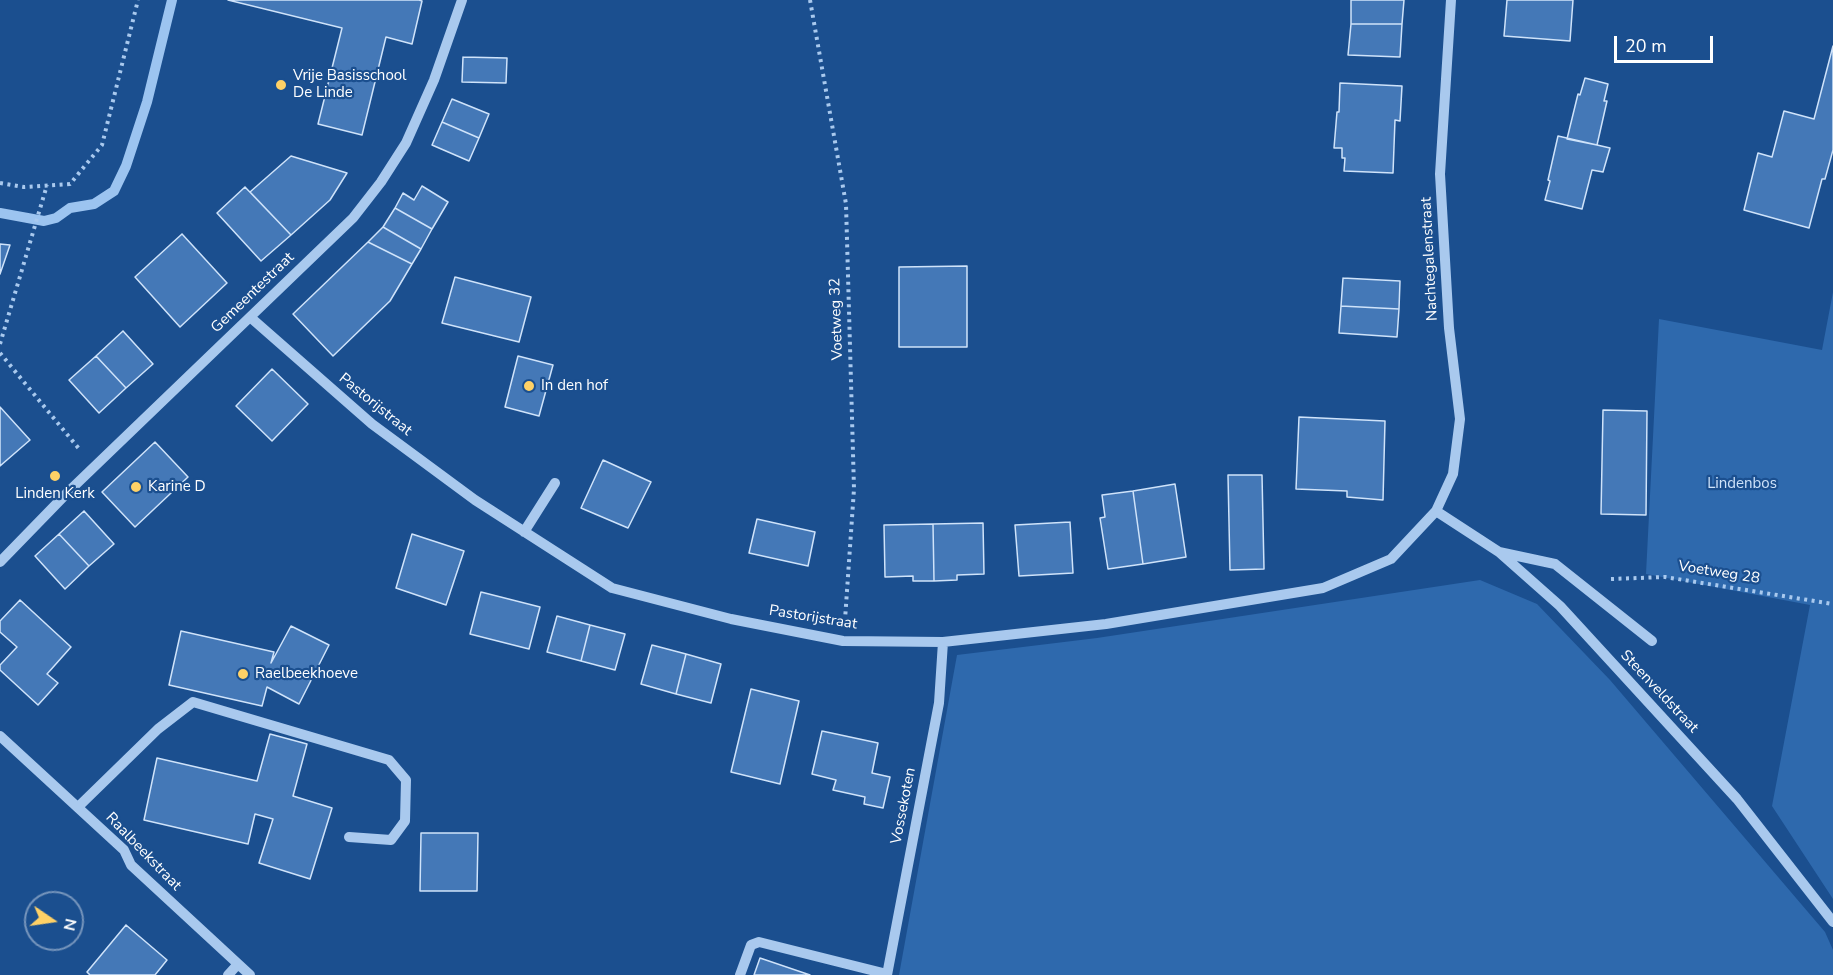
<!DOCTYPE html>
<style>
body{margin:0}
#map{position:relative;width:1833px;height:975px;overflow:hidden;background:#1b4f8f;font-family:"Nunito Sans",sans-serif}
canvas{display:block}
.north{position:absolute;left:24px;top:891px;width:60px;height:60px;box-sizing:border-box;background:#1b4f8f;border:2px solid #7695bc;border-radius:50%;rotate:103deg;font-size:16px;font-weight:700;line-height:24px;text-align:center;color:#fff}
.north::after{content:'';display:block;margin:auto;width:21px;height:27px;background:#ffd166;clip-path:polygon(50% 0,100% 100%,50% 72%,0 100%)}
.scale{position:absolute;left:1614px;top:36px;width:99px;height:27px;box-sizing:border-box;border:3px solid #fff;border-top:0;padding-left:8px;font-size:18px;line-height:21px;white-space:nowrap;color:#fff;-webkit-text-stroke:4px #1b4f8f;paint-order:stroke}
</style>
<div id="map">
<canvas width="1833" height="975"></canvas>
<div class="north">N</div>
<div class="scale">20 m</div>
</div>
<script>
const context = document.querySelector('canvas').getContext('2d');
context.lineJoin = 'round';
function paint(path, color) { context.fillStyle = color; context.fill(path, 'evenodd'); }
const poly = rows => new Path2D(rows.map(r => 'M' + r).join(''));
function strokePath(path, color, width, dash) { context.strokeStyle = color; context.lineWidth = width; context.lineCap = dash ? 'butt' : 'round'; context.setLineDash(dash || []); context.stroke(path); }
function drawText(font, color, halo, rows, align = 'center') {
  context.font = font + ' "Nunito Sans",sans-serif'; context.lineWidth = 4.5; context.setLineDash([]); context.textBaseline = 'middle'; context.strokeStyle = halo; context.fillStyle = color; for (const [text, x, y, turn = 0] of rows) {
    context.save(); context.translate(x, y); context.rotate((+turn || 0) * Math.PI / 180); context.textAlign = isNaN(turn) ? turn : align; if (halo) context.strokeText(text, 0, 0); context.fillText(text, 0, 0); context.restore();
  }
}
paint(poly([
 [1833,292,1833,899,1772,806,1810,605,1646,574,1659,319,1822,350],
 [1480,580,1537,604,1610,680,1825,932,1833,950,1833,975,899,975,957,655,1097,638]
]), '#2e69ad');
strokePath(poly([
 [0,213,44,221,56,218,70,208,94,204,114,191,126,166,147,102,172,0]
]), '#9cc4f0', 10);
const building = poly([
 [228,0,419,0,422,1,412,44,386,37,362,135,318,124,342,28,228,0],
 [1351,0,1404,0,1402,24,1351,24,1351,0],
 [1507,0,1573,0,1570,41,1504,36,1507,0],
 [1351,24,1402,24,1400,57,1348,55,1351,24],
 [1833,46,1833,150,1825,179,1822,179,1809,228,1744,210,1758,153,1772,157,1784,111,1814,119,1833,46],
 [463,57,507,58,506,83,462,82,463,57],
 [1585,78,1608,84,1604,101,1607,101,1597,145,1567,139,1578,94,1580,95,1585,78],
 [1340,83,1402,86,1400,121,1395,120,1393,173,1344,171,1345,158,1342,158,1342,148,1334,148,1337,112,1339,112,1340,83],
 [452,99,489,114,479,138,442,122,452,99],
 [442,122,479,138,469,161,432,145,442,122],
 [1558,136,1610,148,1603,172,1592,170,1582,209,1545,200,1550,181,1548,180,1558,136],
 [291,156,347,173,330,200,291,235,250,192,291,156],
 [422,186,448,202,432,229,395,208,403,193,414,200,422,186],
 [245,187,291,235,261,261,217,213,245,187],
 [395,208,432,229,421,249,383,227,395,208],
 [383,227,421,249,412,264,368,242,383,227],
 [182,234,227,283,180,327,135,277,182,234],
 [368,242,412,264,390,301,333,356,293,314,368,242],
 [0,244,10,245,0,274,0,244],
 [967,266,967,347,899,347,899,267,967,266],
 [455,277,531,297,519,342,442,323,455,277],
 [1343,278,1400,281,1399,309,1341,306,1343,278],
 [1341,306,1399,309,1397,337,1339,333,1341,306],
 [123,331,153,364,126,388,96,356,123,331],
 [96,356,126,388,99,413,69,380,96,356],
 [518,356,553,365,539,416,505,407,518,356],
 [272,369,308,404,272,441,236,406,272,369],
 [0,407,30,440,0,466,0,407],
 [1603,410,1647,411,1646,515,1601,514,1603,410],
 [1299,417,1385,421,1383,500,1347,497,1347,491,1296,489,1299,417],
 [155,442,188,477,135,527,102,492,155,442],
 [603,460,651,482,628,528,581,508,603,460],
 [1228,475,1262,475,1264,569,1230,570,1228,475],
 [1175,484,1186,557,1143,564,1133,491,1175,484],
 [1133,491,1143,564,1108,569,1100,518,1105,517,1102,495,1133,491],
 [84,511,114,544,89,566,59,534,84,511],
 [757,519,815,532,808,566,749,553,757,519],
 [1070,522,1073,573,1019,576,1015,525,1070,522],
 [983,523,984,574,957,575,957,580,934,581,933,524,983,523],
 [933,524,934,581,913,581,913,576,885,577,884,525,933,524],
 [59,534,89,566,65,589,35,556,59,534],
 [412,534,464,551,446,605,396,588,412,534],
 [481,592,540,607,529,649,470,634,481,592],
 [20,600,71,647,47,674,58,683,38,705,0,670,0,665,17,647,0,632,0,621,20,600],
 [557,616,590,625,581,661,547,652,557,616],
 [590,625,625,634,615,670,581,661,590,625],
 [291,626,329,645,299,704,267,687,262,706,169,685,181,631,274,652,271,663,291,626],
 [652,645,686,654,676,694,641,684,652,645],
 [686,654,721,664,711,703,676,694,686,654],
 [751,689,799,701,780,784,731,772,751,689],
 [822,731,878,743,872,773,890,777,883,808,864,804,865,797,833,790,836,780,812,774,822,731],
 [270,734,307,744,293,796,332,808,310,879,259,863,273,819,255,814,248,844,144,820,157,758,257,781,270,734],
 [421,833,478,833,477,891,420,891,421,833],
 [126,925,167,960,155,975,90,975,87,972,126,925],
 [760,958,810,975,754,975,760,958]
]);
paint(building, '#4478b7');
strokePath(building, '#cfe3fa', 1.5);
strokePath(poly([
 [810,0,846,204,854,489,845,620],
 [0,183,24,187,70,184,102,145,138,0],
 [0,344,47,185],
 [0,353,80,450],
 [1611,579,1665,577,1833,604]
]), '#a9c9ee', 4, [3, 4.5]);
strokePath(poly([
 [250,317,372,424,475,500,612,588,731,619,843,641,943,642,1106,624,1323,588,1391,559,1436,511,1453,474,1460,419,1449,328,1440,174,1451,0],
 [1436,511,1499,552,1560,606,1737,799,1833,922],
 [524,532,555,483],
 [1499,552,1555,564,1652,641],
 [0,562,68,492,353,218,381,182,406,143,434,80,462,0],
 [0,736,124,850,131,865,250,975],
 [78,807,158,729,193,702,389,760,406,780,405,821,391,840,349,837],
 [228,975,238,964],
 [740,975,751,945,759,942,887,974],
 [887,975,939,703,943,642]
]), '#a9c9ee', 10);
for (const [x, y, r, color] of [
 [281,85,6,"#ffd166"],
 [529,386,6,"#ffd166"],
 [55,476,6,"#ffd166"],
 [136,487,6,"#ffd166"],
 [243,674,6,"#ffd166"]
]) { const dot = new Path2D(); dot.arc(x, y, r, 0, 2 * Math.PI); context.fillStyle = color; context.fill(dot); strokePath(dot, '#1b4f8f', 2); }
drawText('15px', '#fff', '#1b4f8f', [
 ["Vrije Basisschool",293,76],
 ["De Linde",293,93],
 ["In den hof",541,386],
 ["Karine D",148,487],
 ["Linden Kerk",55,494,"center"],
 ["Raelbeekhoeve",255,674]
], 'left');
drawText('15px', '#fff', '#1b4f8f', [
 ["Nachtegalenstraat",1430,259,-93],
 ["Gemeentestraat",253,293,-44],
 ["Voetweg 32",837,319,-92],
 ["Pastorijstraat",375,405,39],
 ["Voetweg 28",1719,573,9],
 ["Pastorijstraat",813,618,9],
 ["Steenveldstraat",1659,692,47],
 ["Vossekoten",904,806,-79],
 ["Raalbeekstraat",143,852,46]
]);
drawText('15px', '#cfe3fa', '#1b4f8f', [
 ["Lindenbos",1742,484]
]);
</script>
